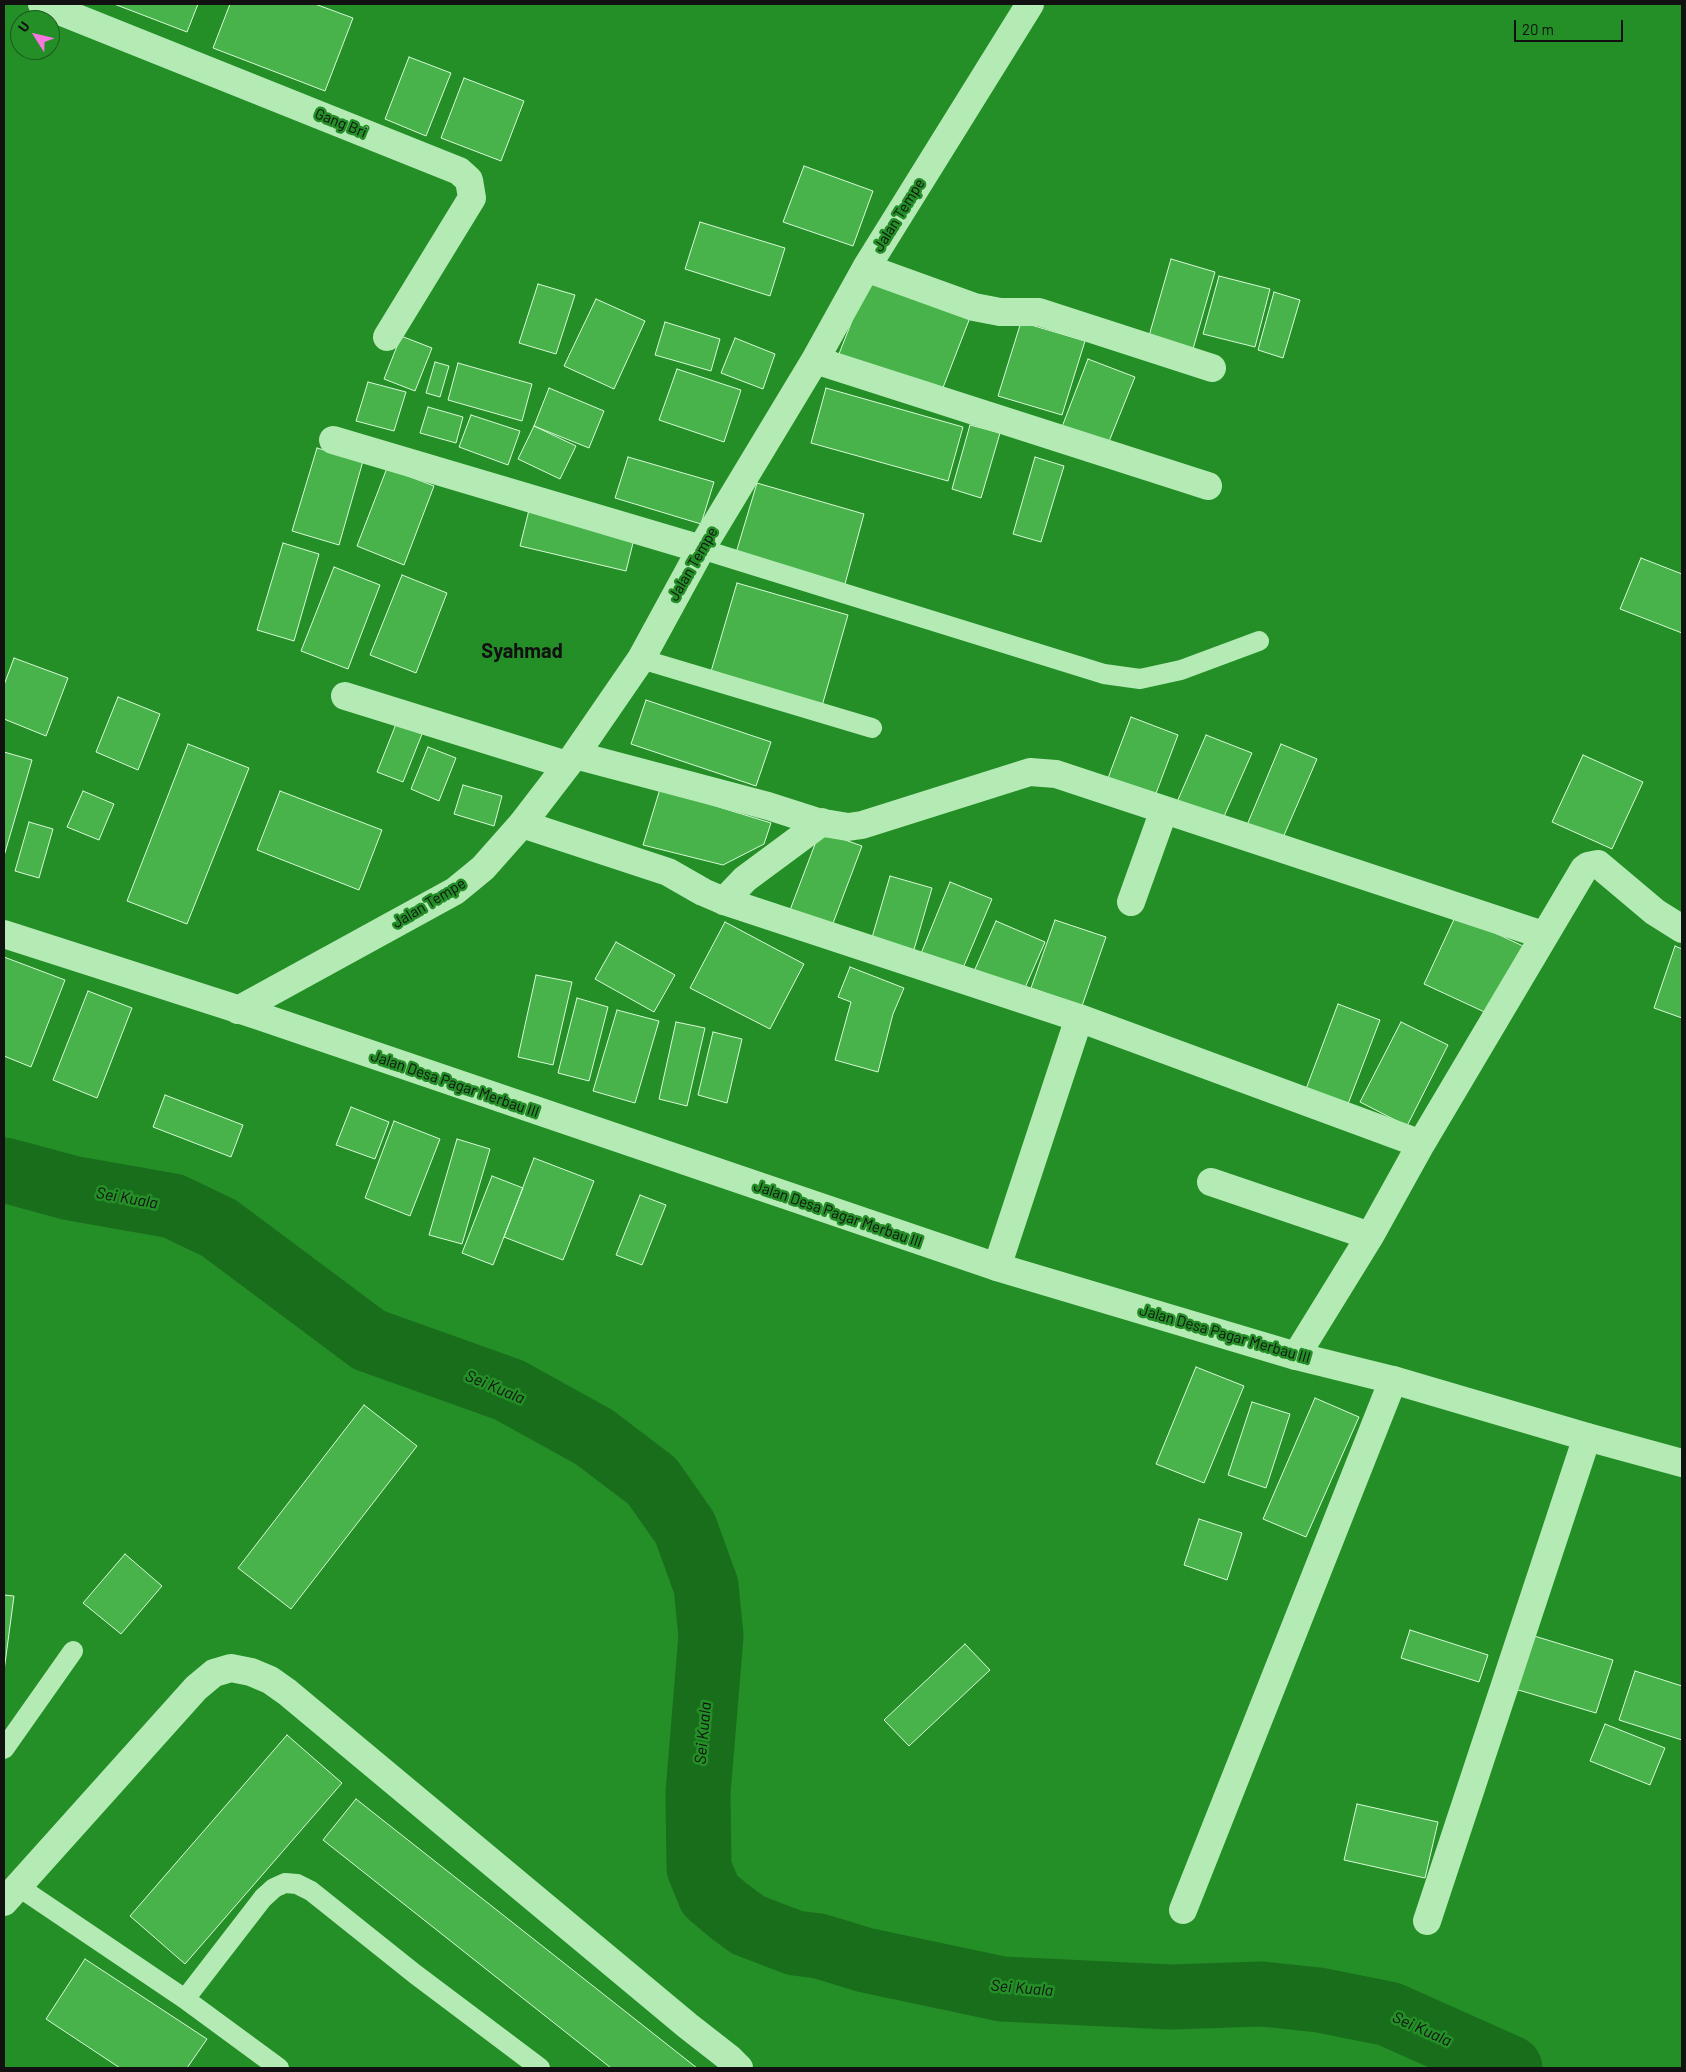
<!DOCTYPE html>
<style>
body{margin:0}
#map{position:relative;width:1686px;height:2072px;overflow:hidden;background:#248e27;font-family:Barlow,sans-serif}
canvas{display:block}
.frame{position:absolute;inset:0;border:5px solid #111;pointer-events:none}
.north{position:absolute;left:10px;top:10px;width:50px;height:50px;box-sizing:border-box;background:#248e27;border:1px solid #1c5c1e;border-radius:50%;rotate:306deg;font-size:14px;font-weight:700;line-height:20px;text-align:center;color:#111}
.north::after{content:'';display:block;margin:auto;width:18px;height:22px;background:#f677e0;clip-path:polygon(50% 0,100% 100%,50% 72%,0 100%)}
.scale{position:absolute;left:1514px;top:20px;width:109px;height:22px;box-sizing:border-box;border:2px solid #111;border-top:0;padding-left:6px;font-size:15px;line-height:18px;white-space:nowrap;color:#111;-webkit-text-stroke:4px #248e27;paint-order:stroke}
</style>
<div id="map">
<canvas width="1686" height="2072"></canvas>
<div class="frame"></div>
<div class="north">U</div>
<div class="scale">20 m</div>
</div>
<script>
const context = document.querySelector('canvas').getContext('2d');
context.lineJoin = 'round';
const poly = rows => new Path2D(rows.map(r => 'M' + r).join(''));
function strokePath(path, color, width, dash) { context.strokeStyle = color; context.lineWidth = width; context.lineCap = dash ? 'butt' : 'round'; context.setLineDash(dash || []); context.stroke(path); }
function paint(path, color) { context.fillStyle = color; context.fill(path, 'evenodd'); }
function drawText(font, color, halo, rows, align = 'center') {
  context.font = font + ' Barlow,sans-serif'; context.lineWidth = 5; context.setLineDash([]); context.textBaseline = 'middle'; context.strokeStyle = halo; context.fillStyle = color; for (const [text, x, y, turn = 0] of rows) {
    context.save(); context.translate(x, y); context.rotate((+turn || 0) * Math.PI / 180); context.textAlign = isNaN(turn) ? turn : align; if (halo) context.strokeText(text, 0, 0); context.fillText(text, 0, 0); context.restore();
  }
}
strokePath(poly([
 [4,1170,71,1188,173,1206,219,1228,369,1340,509,1390,594,1437,652,1481,685,1528,706,1586,711,1636,698,1793,699,1868,710,1895,729,1911,748,1925,795,1943,819,1946,865,1960,1002,1989,1170,1997,1262,1994,1319,2000,1389,2014,1510,2068]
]), '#196e1c', 65);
const building = poly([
 [114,4,198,4,187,32,114,4],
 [230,4,315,4,353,18,325,91,213,48,230,4],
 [409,57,451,73,426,136,385,119,409,57],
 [464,78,524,101,501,161,441,138,464,78],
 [804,166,873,191,853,246,783,222,804,166],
 [700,222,785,248,770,296,685,269,700,222],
 [1171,259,1215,272,1193,349,1149,336,1171,259],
 [870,275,971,315,939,398,837,359,870,275],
 [1219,276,1270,289,1255,347,1203,334,1219,276],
 [538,284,575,295,556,354,519,343,538,284],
 [1274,292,1300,300,1283,358,1258,350,1274,292],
 [596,299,645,321,614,389,564,366,596,299],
 [665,322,720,339,711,371,655,355,665,322],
 [1021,322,1085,341,1062,415,998,396,1021,322],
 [401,336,432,348,415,391,384,379,401,336],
 [735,338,775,354,763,389,721,373,735,338],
 [1088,359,1135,377,1106,449,1060,432,1088,359],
 [435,362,449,366,440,397,426,393,435,362],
 [458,363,532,384,522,421,448,400,458,363],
 [677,369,741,390,724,442,659,420,677,369],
 [368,382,406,392,394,431,356,421,368,382],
 [549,388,604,411,589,448,534,426,549,388],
 [826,388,963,427,948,481,811,443,826,388],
 [428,407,463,417,456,443,420,433,428,407],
 [471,415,520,431,508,465,459,447,471,415],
 [970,425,1000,433,981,498,952,489,970,425],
 [534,426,576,446,560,479,518,459,534,426],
 [317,448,363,461,339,545,292,531,317,448],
 [628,457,714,482,701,524,615,498,628,457],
 [1035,457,1064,466,1041,542,1013,534,1035,457],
 [387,468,434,486,404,565,357,546,387,468],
 [757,483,864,514,845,584,736,553,757,483],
 [530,506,636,531,626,571,520,546,530,506],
 [283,543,319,554,294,641,257,630,283,543],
 [1641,558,1682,574,1682,633,1620,609,1641,558],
 [334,567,380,585,348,669,301,651,334,567],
 [402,575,447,593,416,673,370,655,402,575],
 [737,583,848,615,822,706,710,675,737,583],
 [14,658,68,678,46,736,4,719,4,685,14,658],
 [118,697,160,714,138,770,96,752,118,697],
 [646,700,771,742,756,786,631,744,646,700],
 [1131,717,1178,735,1152,804,1105,786,1131,717],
 [396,724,422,734,403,782,377,772,396,724],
 [1206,735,1252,753,1222,821,1177,802,1206,735],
 [188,744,249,768,187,924,127,901,188,744],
 [1281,744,1317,759,1282,840,1247,825,1281,744],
 [428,747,456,758,439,801,411,789,428,747],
 [4,752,32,760,4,856,4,752],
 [1583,755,1643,782,1612,849,1552,822,1583,755],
 [463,785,502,796,494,826,454,814,463,785],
 [660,789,771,823,764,844,723,865,643,845,660,789],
 [83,791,114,804,99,840,67,827,83,791],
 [280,791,382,830,359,890,257,850,280,791],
 [29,822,53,829,39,878,15,871,29,822],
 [820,831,862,846,829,934,787,918,820,831],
 [890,876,932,888,913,953,871,941,890,876],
 [950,882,992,899,961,973,920,956,950,882],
 [1456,915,1523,946,1491,1015,1424,984,1456,915],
 [1055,920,1106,937,1082,1006,1031,988,1055,920],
 [996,921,1045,942,1021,997,972,976,996,921],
 [725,922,804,964,770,1029,690,988,725,922],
 [616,942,675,975,654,1012,595,979,616,942],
 [1675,946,1682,949,1682,1018,1654,1008,1675,946],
 [4,957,65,980,31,1067,4,1056,4,957],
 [850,967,904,988,893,1014,878,1072,835,1060,851,1002,838,997,850,967],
 [536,975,572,982,553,1065,518,1057,536,975],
 [88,991,132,1008,97,1098,53,1080,88,991],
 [577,998,608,1007,589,1081,558,1073,577,998],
 [1338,1004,1380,1020,1348,1104,1306,1089,1338,1004],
 [617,1010,659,1021,635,1103,593,1091,617,1010],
 [676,1022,705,1028,687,1106,659,1099,676,1022],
 [1401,1022,1448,1045,1407,1126,1360,1102,1401,1022],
 [713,1032,742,1039,727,1103,698,1095,713,1032],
 [165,1095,243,1125,231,1157,153,1127,165,1095],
 [351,1107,389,1122,375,1159,336,1145,351,1107],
 [394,1121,440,1139,410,1216,365,1198,394,1121],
 [457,1139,490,1149,462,1244,429,1235,457,1139],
 [534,1158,594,1181,563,1260,504,1237,534,1158],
 [492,1176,523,1188,493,1265,462,1253,492,1176],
 [640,1195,666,1205,642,1265,616,1255,640,1195],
 [1196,1367,1244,1386,1204,1483,1156,1464,1196,1367],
 [1315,1398,1359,1417,1306,1537,1263,1519,1315,1398],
 [1252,1402,1290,1414,1266,1488,1228,1475,1252,1402],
 [364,1405,417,1446,291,1609,238,1568,364,1405],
 [1199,1519,1242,1533,1227,1580,1184,1565,1199,1519],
 [125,1554,162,1586,121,1634,83,1603,125,1554],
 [4,1595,14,1596,4,1671,4,1595],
 [1410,1630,1488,1655,1479,1682,1401,1658,1410,1630],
 [1531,1635,1613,1660,1596,1713,1515,1689,1531,1635],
 [965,1644,990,1670,909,1746,884,1720,965,1644],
 [1635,1671,1682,1686,1682,1740,1619,1720,1635,1671],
 [1605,1724,1665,1748,1650,1785,1590,1761,1605,1724],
 [287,1735,342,1783,185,1964,130,1916,287,1735],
 [356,1799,697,2068,611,2068,323,1840,356,1799],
 [1357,1804,1438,1822,1425,1878,1344,1860,1357,1804],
 [85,1959,207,2039,187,2068,120,2068,46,2019,85,1959]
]);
paint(building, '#48b34a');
strokePath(building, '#d9f9d9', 1);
strokePath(poly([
 [701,549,1104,674,1140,679,1181,670,1259,641],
 [641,659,872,728],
 [4,1749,73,1651],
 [19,1887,185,1999,279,2068],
 [185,1999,263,1898,274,1888,285,1883,297,1884,311,1891,415,1974,540,2068]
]), '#b4ebb5', 20);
strokePath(poly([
 [42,4,459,171,469,180,472,198,387,337],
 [866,268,974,307,1000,312,1039,312,1212,368],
 [815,360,1208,486],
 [333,440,701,549],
 [345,696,567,765],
 [575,755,768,806,818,822,848,827,862,825,1030,772,1056,774,1543,935],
 [522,824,668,872,703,892,724,901,1079,1018,1421,1144],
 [724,901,745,879,822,822],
 [1131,902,1164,810],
 [238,1010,455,891,483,868,522,824,575,755,641,659,701,549,815,360,866,268,1030,4],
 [1211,1182,1370,1236],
 [997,1267,1079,1018],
 [1296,1356,1370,1236,1421,1144,1584,869,1588,866,1598,864,1655,912,1682,929],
 [4,1902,196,1688,214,1673,231,1668,251,1672,270,1680,287,1692,688,2026,729,2058,739,2068],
 [1183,1910,1393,1380],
 [1427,1921,1587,1437]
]), '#b4ebb5', 28);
strokePath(poly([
 [4,934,256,1015,997,1267,1296,1356,1393,1380,1587,1437,1682,1463]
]), '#b4ebb5', 28);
drawText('15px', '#111', '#248e27', [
 ["Gang Bri",341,123,22],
 ["Jalan Tempe",899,215,-58],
 ["Jalan Tempe",693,564,-60],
 ["Jalan Tempe",429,903,-31],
 ["Jalan Desa Pagar Merbau III",455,1084,19],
 ["Jalan Desa Pagar Merbau III",838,1214,19],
 ["Jalan Desa Pagar Merbau III",1225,1334,16]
]);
drawText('italic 16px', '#111', '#248e27', [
 ["Sei Kuala",127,1198,10],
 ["Sei Kuala",495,1387,23],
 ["Sei Kuala",703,1733,-85],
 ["Sei Kuala",1022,1988,5],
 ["Sei Kuala",1422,2029,24]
]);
drawText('bold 20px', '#111', '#248e27', [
 ["Syahmad",522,651]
]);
</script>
